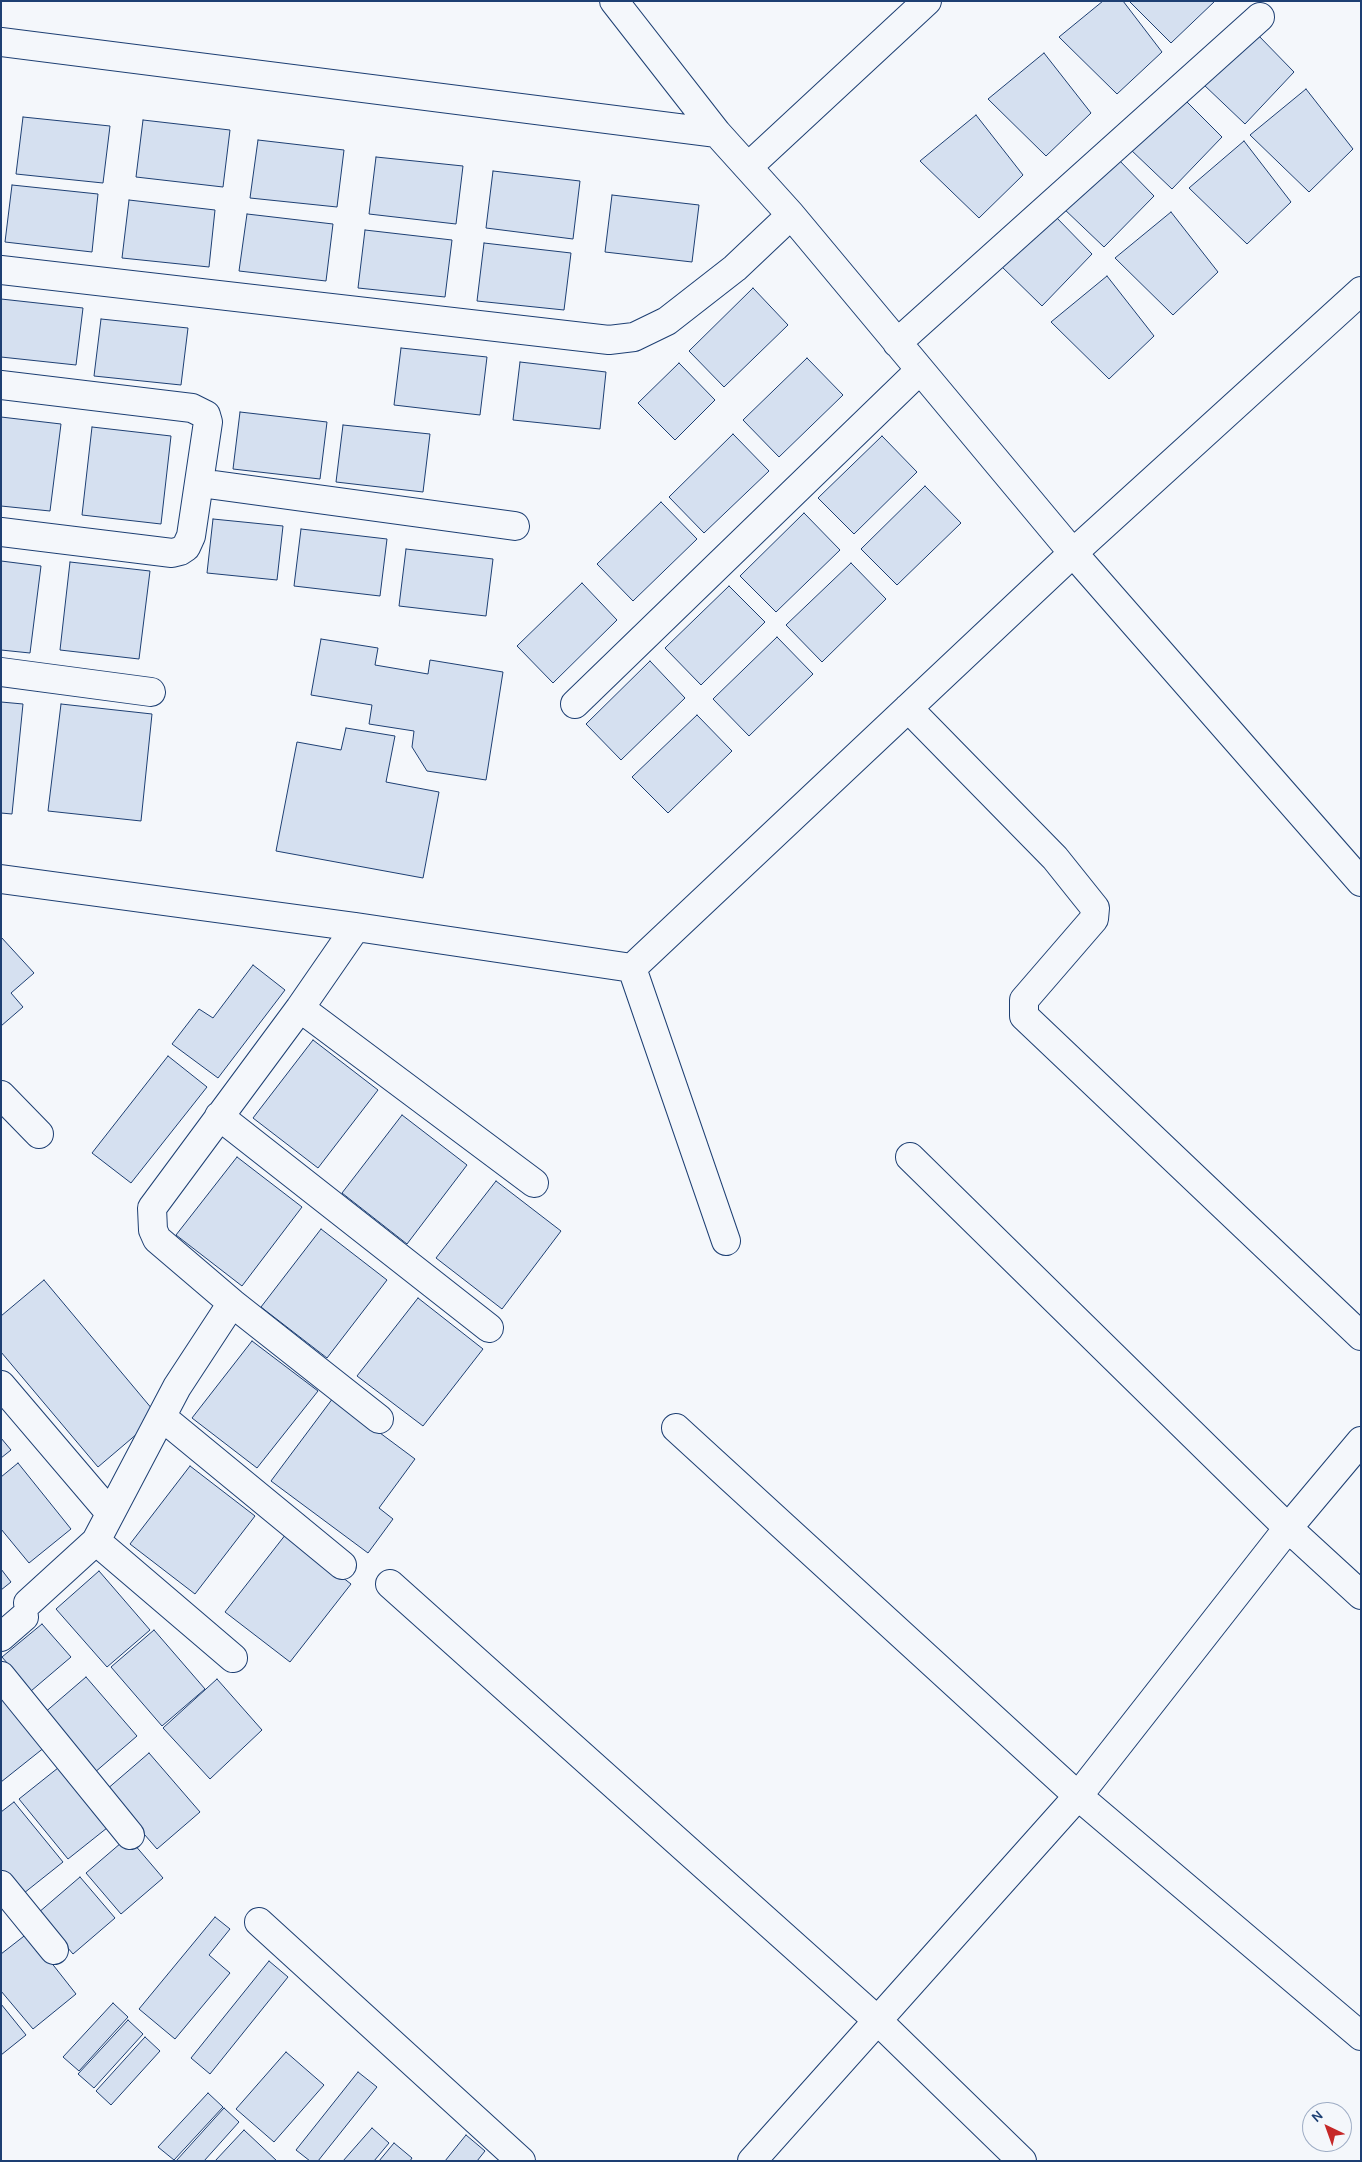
<!DOCTYPE html>
<style>
body{margin:0}
#map{position:relative;width:1362px;height:2162px;overflow:hidden;background:#f4f7fb;font-family:Karla,sans-serif}
canvas{display:block}
.frame{position:absolute;inset:0;border:2px solid #1d3f73;pointer-events:none}
.north{position:absolute;left:1302px;top:2102px;width:50px;height:50px;box-sizing:border-box;background:#f4f7fb;border:1px solid #9eadc5;border-radius:50%;rotate:318deg;font-size:14px;font-weight:700;line-height:20px;text-align:center;color:#1d3f73}
.north::after{content:'';display:block;margin:auto;width:18px;height:22px;background:#c62828;clip-path:polygon(50% 0,100% 100%,50% 72%,0 100%)}
</style>
<div id="map">
<canvas width="1362" height="2162"></canvas>
<div class="frame"></div>
<div class="north">N</div>
</div>
<script>
const context = document.querySelector('canvas').getContext('2d');
context.lineJoin = 'round';
function paint(path, color) { context.fillStyle = color; context.fill(path, 'evenodd'); }
const poly = rows => new Path2D(rows.map(r => 'M' + r).join(''));
function strokePath(path, color, width, dash) { context.strokeStyle = color; context.lineWidth = width; context.lineCap = dash ? 'butt' : 'round'; context.setLineDash(dash || []); context.stroke(path); }
const building = poly([
 [1103,1,1123,1,1162,52,1117,94,1059,37,1103,1],
 [1129,1,1215,1,1171,43,1129,1],
 [1256,33,1294,72,1245,124,1203,84,1256,33],
 [1044,53,1091,113,1046,156,988,99,1044,53],
 [1306,89,1353,149,1309,192,1250,135,1306,89],
 [1184,99,1222,137,1172,189,1130,149,1184,99],
 [976,115,1023,175,979,218,920,161,976,115],
 [23,117,110,126,103,183,16,174,23,117],
 [143,120,230,130,223,187,136,177,143,120],
 [258,140,344,150,337,207,250,198,258,140],
 [1244,141,1291,202,1247,244,1189,188,1244,141],
 [376,157,463,166,456,224,369,214,376,157],
 [1116,157,1154,196,1104,247,1062,207,1116,157],
 [493,171,580,181,573,239,486,228,493,171],
 [12,185,98,194,92,252,5,242,12,185],
 [612,195,699,205,692,262,605,252,612,195],
 [129,200,215,210,209,267,122,258,129,200],
 [1171,212,1218,272,1173,315,1115,258,1171,212],
 [247,214,333,224,326,281,239,271,247,214],
 [1054,215,1092,254,1042,306,1000,265,1054,215],
 [365,230,452,240,445,297,358,288,365,230],
 [484,243,571,253,564,310,477,301,484,243],
 [1107,276,1154,336,1109,379,1051,322,1107,276],
 [753,288,788,325,724,387,689,351,753,288],
 [1,299,83,308,76,365,1,357,1,299],
 [101,319,188,328,181,385,94,376,101,319],
 [401,348,487,357,480,415,394,405,401,348],
 [807,358,843,395,779,457,743,420,807,358],
 [520,362,606,372,600,429,513,420,520,362],
 [679,363,715,400,675,440,638,403,679,363],
 [240,412,327,422,320,479,233,469,240,412],
 [1,417,61,424,50,511,1,506,1,417],
 [343,425,430,434,423,492,336,482,343,425],
 [92,427,171,436,161,524,82,515,92,427],
 [733,434,769,471,704,533,669,497,733,434],
 [882,436,917,472,854,534,818,498,882,436],
 [925,486,961,523,897,585,861,549,925,486],
 [661,502,697,539,633,601,597,564,661,502],
 [804,513,840,550,776,612,740,576,804,513],
 [213,519,283,526,277,580,207,573,213,519],
 [301,529,387,539,380,596,294,586,301,529],
 [406,549,493,559,486,616,399,606,406,549],
 [1,561,41,566,30,653,1,650,1,561],
 [70,562,150,571,139,659,60,650,70,562],
 [851,563,886,599,822,662,786,625,851,563],
 [582,583,617,620,553,683,517,646,582,583],
 [729,586,765,622,701,685,665,648,729,586],
 [777,637,813,674,749,736,713,699,777,637],
 [321,639,378,648,375,665,428,674,430,660,503,672,486,780,427,771,412,747,414,731,369,724,372,705,311,695,321,639],
 [650,661,685,698,621,760,586,724,650,661],
 [1,702,23,704,12,814,1,813,1,702],
 [61,704,152,714,141,821,48,811,61,704],
 [697,715,732,751,668,813,632,777,697,715],
 [346,728,395,736,386,782,439,792,423,878,276,851,297,742,341,750,346,728],
 [1,937,34,973,11,993,23,1007,1,1026,1,937],
 [253,965,285,990,218,1078,172,1044,199,1009,213,1018,253,965],
 [313,1040,378,1090,318,1168,253,1118,313,1040],
 [168,1056,207,1087,131,1183,92,1153,168,1056],
 [402,1115,467,1165,407,1244,342,1193,402,1115],
 [237,1157,302,1207,242,1286,176,1235,237,1157],
 [496,1181,561,1231,502,1309,436,1258,496,1181],
 [321,1229,387,1280,327,1358,261,1307,321,1229],
 [44,1280,158,1416,98,1467,1,1352,1,1316,44,1280],
 [418,1298,483,1349,423,1426,357,1376,418,1298],
 [252,1341,318,1391,257,1468,192,1418,252,1341],
 [333,1398,415,1459,379,1508,393,1519,368,1553,271,1481,333,1398],
 [1,1438,11,1450,1,1458,1,1438],
 [18,1463,71,1529,29,1563,1,1529,1,1477,18,1463],
 [190,1466,255,1516,195,1594,130,1544,190,1466],
 [286,1534,351,1584,290,1662,225,1612,286,1534],
 [1,1569,11,1582,1,1590,1,1569],
 [99,1571,150,1630,107,1667,56,1609,99,1571],
 [42,1624,71,1657,31,1691,2,1657,42,1624],
 [154,1630,205,1689,162,1726,111,1667,154,1630],
 [86,1677,137,1736,94,1773,43,1714,86,1677],
 [217,1679,262,1730,210,1779,163,1728,217,1679],
 [1,1692,45,1747,1,1782,1,1692],
 [149,1753,200,1812,157,1849,106,1790,149,1753],
 [63,1764,112,1824,68,1859,19,1799,63,1764],
 [14,1802,63,1862,19,1897,1,1875,1,1812,14,1802],
 [128,1837,163,1878,121,1914,86,1873,128,1837],
 [80,1877,115,1918,73,1954,38,1913,80,1877],
 [215,1917,230,1929,209,1955,230,1973,175,2039,139,2009,215,1917],
 [28,1933,76,1994,33,2029,1,1991,1,1954,28,1933],
 [269,1961,288,1977,210,2074,191,2058,269,1961],
 [113,2003,128,2017,79,2071,63,2057,113,2003],
 [1,2004,26,2035,1,2055,1,2004],
 [128,2020,143,2034,94,2088,78,2074,128,2020],
 [145,2037,160,2051,111,2105,96,2091,145,2037],
 [286,2052,324,2085,274,2142,236,2109,286,2052],
 [358,2072,377,2087,318,2161,310,2161,296,2150,358,2072],
 [208,2093,223,2107,174,2160,158,2147,208,2093],
 [224,2108,239,2122,204,2161,176,2161,224,2108],
 [372,2128,389,2143,374,2161,343,2161,372,2128],
 [244,2130,277,2161,215,2161,244,2130],
 [466,2135,485,2151,477,2161,445,2161,466,2135],
 [394,2143,412,2158,410,2161,379,2161,394,2143]
]);
paint(building, '#d5e0f0');
strokePath(building, '#1d3f73', 1);
const minor = poly([
 [614,1,717,133,791,215,1073,553,1361,882],
 [1,42,717,133],
 [748,167,927,1],
 [1,270,609,340,634,337,667,321,735,268,791,215],
 [897,343,1260,17],
 [1,385,192,408,206,415,208,422,191,536,186,547,180,551,172,553,1,532],
 [200,483,515,526],
 [1,672,151,692],
 [575,704,920,370],
 [908,708,1055,858,1095,908,1094,919,1024,1000,1024,1016,1361,1336],
 [1,879,356,927,632,968,1073,553,1361,291],
 [632,968,726,1241],
 [300,1008,534,1183],
 [1,1095,39,1134],
 [219,1116,489,1328],
 [910,1157,1288,1528,1361,1595],
 [232,1303,379,1419],
 [1,1385,110,1513],
 [162,1417,342,1565],
 [676,1428,1078,1796,1361,2036],
 [96,1541,233,1658],
 [390,1584,877,2020,1022,2161],
 [28,1603,96,1541,177,1387,232,1303,157,1239,153,1230,152,1208,300,1008,356,927],
 [1,1637,24,1617],
 [1,1676,130,1835],
 [1,1885,54,1950],
 [259,1922,521,2161],
 [752,2161,1078,1796,1288,1528,1361,1441]
]);
strokePath(minor, '#1d3f73', 30);
strokePath(minor, '#f4f7fb', 28);
</script>
